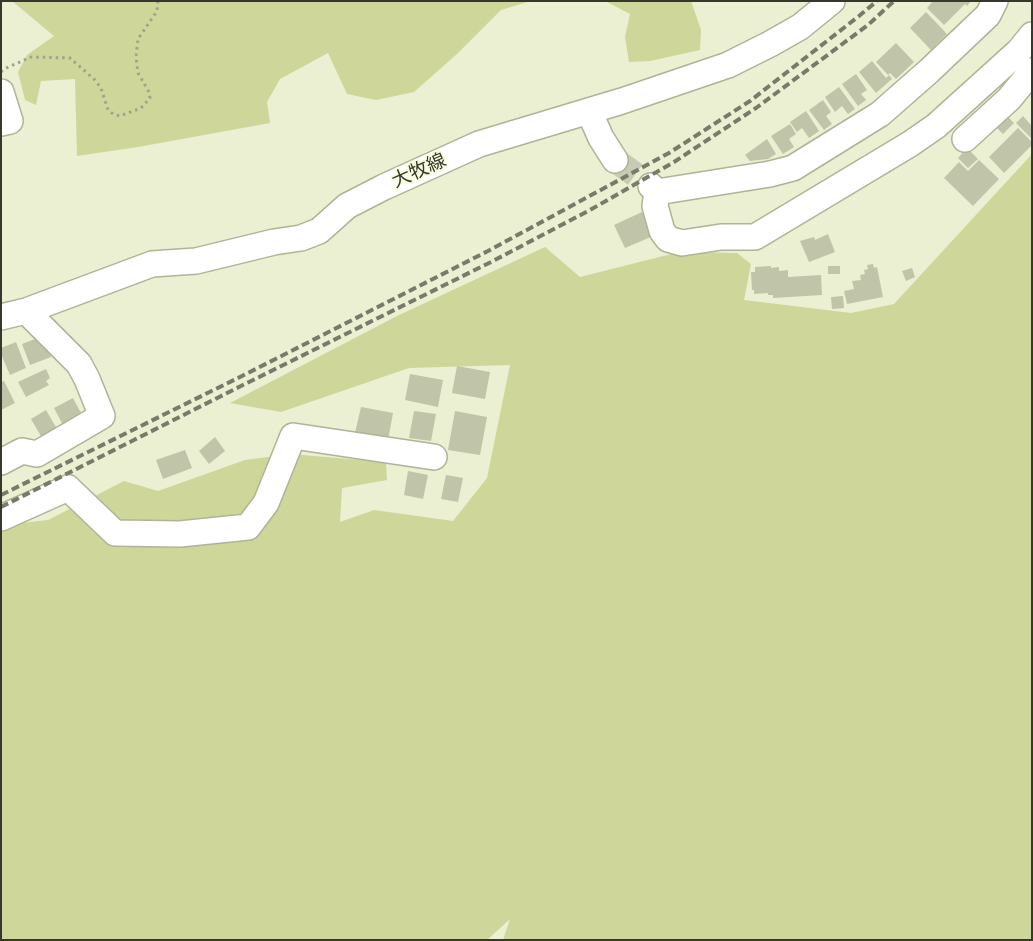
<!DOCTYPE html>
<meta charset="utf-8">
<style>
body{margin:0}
#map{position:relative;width:1033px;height:941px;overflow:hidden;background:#ebf0d2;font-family:Mulish,sans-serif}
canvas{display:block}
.frame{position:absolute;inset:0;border:2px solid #37382d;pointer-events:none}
</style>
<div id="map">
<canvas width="1033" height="941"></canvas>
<div class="frame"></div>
</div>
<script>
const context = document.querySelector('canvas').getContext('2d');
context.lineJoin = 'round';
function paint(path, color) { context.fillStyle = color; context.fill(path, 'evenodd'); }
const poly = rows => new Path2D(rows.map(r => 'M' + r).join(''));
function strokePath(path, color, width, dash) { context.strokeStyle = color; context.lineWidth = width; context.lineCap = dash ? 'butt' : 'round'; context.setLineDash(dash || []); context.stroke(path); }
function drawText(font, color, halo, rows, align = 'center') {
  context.font = font + ' Mulish,"Noto Sans JP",sans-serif'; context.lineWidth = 4.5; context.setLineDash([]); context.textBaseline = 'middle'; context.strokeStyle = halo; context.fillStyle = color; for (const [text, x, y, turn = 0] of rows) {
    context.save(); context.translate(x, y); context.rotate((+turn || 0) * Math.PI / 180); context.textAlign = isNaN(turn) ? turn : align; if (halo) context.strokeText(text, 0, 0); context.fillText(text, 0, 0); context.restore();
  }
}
paint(poly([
 [12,1,531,1,501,10,457,54,414,92,376,100,347,94,328,53,280,79,267,102,270,123,138,147,77,156,75,79,41,81,36,105,25,100,18,72,27,55,54,36],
 [605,1,691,1,701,30,700,50,650,61,629,62,625,37,630,14],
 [1032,154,1032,940,503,940,510,919,487,940,1,940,1,530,12,524,48,520,124,481,158,491,245,460,290,454,386,462,387,480,342,488,340,522,374,510,453,521,487,478,510,365,409,368,281,412,230,403,397,316,545,247,580,277,679,252,737,253,751,264,744,300,851,313,894,304]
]), '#ced699');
paint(poly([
 [933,1,971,1,967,6,965,4,944,25,927,8],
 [926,12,947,34,931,50,910,28],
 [896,43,914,62,896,79,890,73,888,75,876,62],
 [872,61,886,78,889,75,892,79,876,93,859,72],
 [856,74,867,90,861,94,866,100,858,106,842,84],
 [839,87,855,109,848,114,842,106,835,112,825,97],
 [823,100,831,112,826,116,832,124,824,130,809,110],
 [806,111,819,131,809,138,802,128,797,132,790,122],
 [1003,112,1014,123,1003,134,992,123],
 [1023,116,1032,126,1032,139,1016,123],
 [790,124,796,134,789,139,794,147,783,154,771,136],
 [1018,128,1032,142,1032,145,1004,173,989,157],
 [767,139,776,154,768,159,750,161,745,155],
 [967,148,978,159,968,168,958,158],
 [979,160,999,179,973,206,944,178,959,162,968,171],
 [642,212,653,236,625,248,614,225],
 [828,234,835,252,809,262,800,241,814,237,815,240],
 [873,264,874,268,877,267,883,297,847,304,844,291,854,289,852,281,861,280,860,275,865,274,864,270,868,269,867,265],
 [771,266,771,268,779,267,779,271,788,270,788,277,821,275,822,295,773,298,773,295,768,295,768,293,754,294,754,290,752,290,751,272,755,272,755,267],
 [828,266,840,266,840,274,828,274],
 [912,268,915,277,906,281,902,271],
 [843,296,844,308,832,309,831,297],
 [43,336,51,357,30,365,22,344],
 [16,342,26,368,10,375,1,354,1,348],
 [457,366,490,372,485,399,452,393],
 [46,369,50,378,46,381,49,385,26,397,18,382],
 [410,374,443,380,438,407,405,400],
 [4,381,15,403,1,410,1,382],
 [73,398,82,415,63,425,54,408],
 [361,407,393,413,388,440,355,433],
 [46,410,57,429,42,438,31,419],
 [414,411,436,414,431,441,409,438],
 [455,411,487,417,480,455,448,450],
 [215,437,225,451,209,464,199,451],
 [185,450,192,468,163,479,156,460],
 [408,471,428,475,423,499,404,495],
 [446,475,463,478,458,502,441,499]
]), '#c0c4a8');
strokePath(poly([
 [615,160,651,186]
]), '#c7cbb1', 25, [25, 12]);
const minor = poly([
 [1,92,10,121,1,123],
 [589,111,601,138,615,160],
 [965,139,1009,99,1032,71],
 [651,186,657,192,770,174,793,168,880,114,929,71,988,15,995,1],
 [657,192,655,206,662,231,668,239,682,243,721,237,755,237,910,144,936,126,1019,51,1032,35],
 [1,317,26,311,152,264,196,261,274,242,301,238,319,231,347,206,384,187,479,144,622,101,728,65,770,44,800,27,832,1],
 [1,462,22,451,37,454,102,416,87,379,79,364,26,311],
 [1,518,68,488,115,533,180,534,248,527,266,503,293,436,434,457]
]);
strokePath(minor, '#afb397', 28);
strokePath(poly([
 [1,72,4,69,31,57,70,58,94,79,101,88,108,110,113,114,120,116,141,108,150,98,149,92,138,73,136,57,138,39,157,11,158,1]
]), '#a0a38d', 3, [2.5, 4]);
strokePath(minor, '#fff', 25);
strokePath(poly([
 [1,495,240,377,488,251,669,153,750,101,859,16,877,1],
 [1,507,241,386,493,261,590,210,674,162,756,108,868,25,894,1]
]), '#787b69', 4, [8, 4]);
drawText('19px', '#37382d', '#f9fddf', [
 ["大牧線",419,171,-24]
]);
</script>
